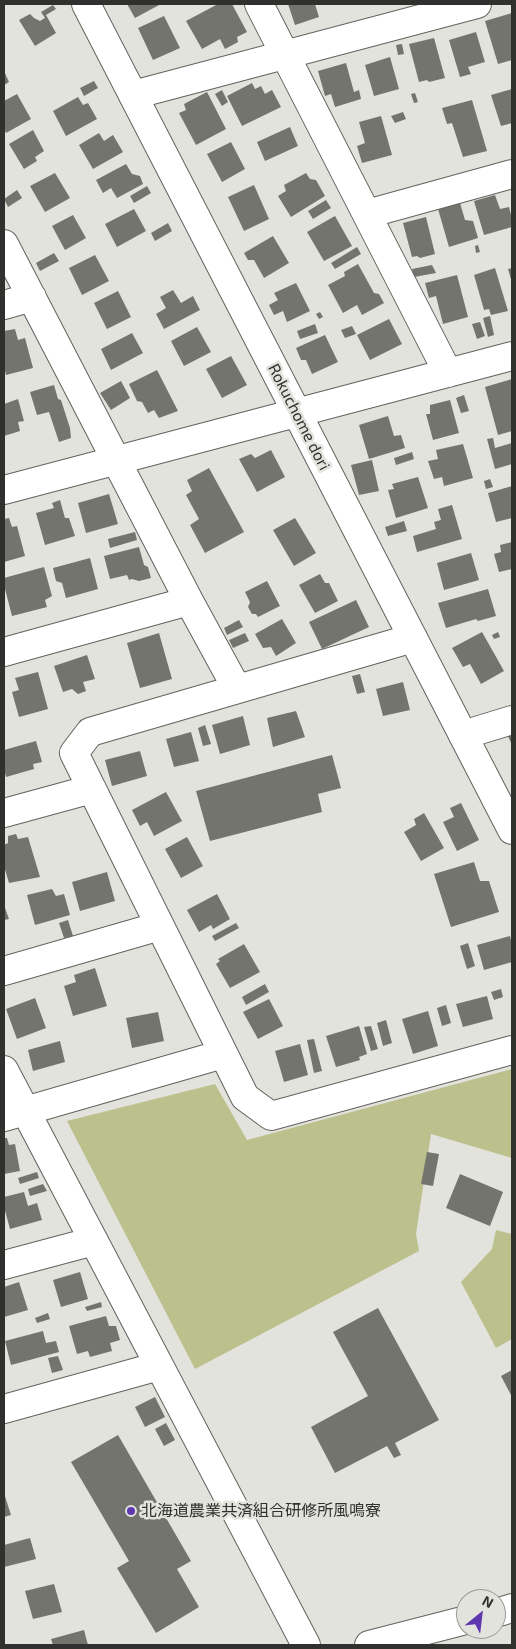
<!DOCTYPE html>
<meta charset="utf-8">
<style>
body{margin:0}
#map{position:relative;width:516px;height:1649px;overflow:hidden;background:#e3e3dd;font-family:"Exo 2",sans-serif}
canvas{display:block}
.frame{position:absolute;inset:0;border:5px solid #30302e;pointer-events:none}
.north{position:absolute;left:456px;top:1589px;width:50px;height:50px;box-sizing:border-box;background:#e3e3dd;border:1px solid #9b9b97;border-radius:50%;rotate:29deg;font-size:14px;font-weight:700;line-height:20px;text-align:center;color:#30302e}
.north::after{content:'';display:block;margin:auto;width:18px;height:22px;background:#5e38b0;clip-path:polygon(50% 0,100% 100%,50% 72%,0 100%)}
</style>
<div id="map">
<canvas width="516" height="1649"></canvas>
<div class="frame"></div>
<div class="north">N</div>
</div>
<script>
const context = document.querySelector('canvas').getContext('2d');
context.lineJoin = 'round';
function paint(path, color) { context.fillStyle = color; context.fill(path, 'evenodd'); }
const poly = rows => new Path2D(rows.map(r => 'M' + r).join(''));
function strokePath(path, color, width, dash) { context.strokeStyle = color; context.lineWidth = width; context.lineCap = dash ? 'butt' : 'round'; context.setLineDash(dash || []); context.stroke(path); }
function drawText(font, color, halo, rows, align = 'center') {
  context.font = font + ' "Exo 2","Noto Sans JP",sans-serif'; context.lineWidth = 5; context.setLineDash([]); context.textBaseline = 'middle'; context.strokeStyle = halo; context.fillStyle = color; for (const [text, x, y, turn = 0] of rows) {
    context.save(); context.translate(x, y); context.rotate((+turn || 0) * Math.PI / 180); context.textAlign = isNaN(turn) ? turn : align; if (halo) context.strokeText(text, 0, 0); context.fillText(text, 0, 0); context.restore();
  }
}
paint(poly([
 [512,1069,512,1158,431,1134,416,1234,419,1251,195,1369,67,1121,215,1084,247,1140],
 [496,1230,512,1234,512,1339,496,1348,461,1282,492,1249]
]), '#bbc08c');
paint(poly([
 [127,4,161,4,135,18],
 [218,4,232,4,247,32,237,37,238,42,225,49,220,39,202,49,186,21],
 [288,4,315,4,319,17,295,25],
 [53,5,56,9,46,15,56,33,35,46,19,20,30,14,34,18,40,21,45,18,41,12],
 [512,13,512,60,498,64,485,21],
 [164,16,180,48,153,60,138,28],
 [476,32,485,62,468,67,471,74,460,77,449,40],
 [434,38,445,78,429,82,427,80,419,82,409,44],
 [402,44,404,54,398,55,396,45],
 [390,57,399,89,374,96,365,65],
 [346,63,354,92,359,90,361,99,335,107,331,94,325,96,318,71],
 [4,71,9,82,4,85],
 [94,81,98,88,84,96,80,88],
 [252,83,255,89,261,86,265,94,272,90,281,107,242,126,227,96],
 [512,89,512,123,501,126,491,95],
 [222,90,228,102,222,106,215,94],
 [207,92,226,129,196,145,179,113,186,110,184,104],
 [415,93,418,102,414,103,411,94],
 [17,94,31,119,6,133,4,128,4,101],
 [78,97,83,105,88,103,97,119,66,136,53,111],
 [472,100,487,151,463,157,452,123,447,124,442,108],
 [403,112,406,119,395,123,391,116],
 [381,116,392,155,362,163,357,146,365,143,359,122],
 [290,127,298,146,265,161,257,142],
 [33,130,44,151,35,157,37,161,24,169,9,144],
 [99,133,104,141,113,135,123,152,93,169,79,145],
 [231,142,245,169,222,182,207,154],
 [126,164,132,174,140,176,143,184,117,198,111,188,103,193,96,180],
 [55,173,70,198,45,212,30,186],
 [306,173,310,179,316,180,325,196,291,217,278,196,286,191,284,185],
 [254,185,269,219,244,231,228,197],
 [147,186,151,193,134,203,130,196],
 [17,190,22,198,8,207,4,199],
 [495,195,500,209,509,207,512,219,512,227,484,235,474,201],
 [326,200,331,208,313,219,308,211],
 [460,203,465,220,473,221,478,238,449,247,438,209],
 [134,209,146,231,117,247,105,224],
 [73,215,86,238,65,250,52,226],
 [335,216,352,246,324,261,307,232],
 [426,217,435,254,420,258,417,256,412,257,403,223],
 [168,223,172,231,155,241,151,233],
 [273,236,289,263,264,278,254,260,248,260,244,253],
 [478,245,480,252,476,253,475,246],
 [357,247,361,254,335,269,331,263],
 [54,253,59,261,40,271,36,263],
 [95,255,109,281,82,295,69,268],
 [358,264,374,293,379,294,384,303,362,315,357,305,343,313,328,285,345,276,344,272],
 [432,265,436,273,414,277,412,269],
 [495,268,508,311,491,315,489,309,484,310,474,275],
 [512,268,512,283,508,269],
 [457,275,468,317,443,324,436,296,429,298,425,283],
 [296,283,310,311,287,322,283,311,274,315,269,305,278,300,274,293],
 [173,290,181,303,193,296,200,310,164,329,156,314,166,308,160,297],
 [118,291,131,317,107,329,94,303],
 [320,312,323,317,319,319,316,314],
 [490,316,494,335,488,337,483,318],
 [389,319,402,344,370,360,357,335],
 [480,322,485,336,477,339,472,324],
 [315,324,318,333,300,339,297,331],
 [352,326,356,334,345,338,341,330],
 [197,327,211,352,184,366,171,341],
 [15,329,18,340,25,338,33,368,6,375,4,366,4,331],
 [132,333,143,353,111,370,101,349],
 [325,335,338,362,312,374,306,360,301,360,296,348],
 [231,356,247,385,222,398,206,369],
 [157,370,178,411,159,418,154,410,148,413,142,402,137,401,129,384],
 [512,379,512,431,498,435,485,387],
 [121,381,130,398,111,410,100,393],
 [54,385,58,399,61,400,70,428,71,438,59,442,49,412,37,415,30,392],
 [464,395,469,411,461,413,456,398],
 [18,399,24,421,18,422,20,431,4,436,4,404],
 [450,400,459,433,433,440,426,414,430,414,430,405],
 [388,416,394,436,401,435,405,448,369,459,359,425],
 [493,438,495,448,512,443,512,464,495,469,487,439],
 [463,444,473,478,444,486,442,477,434,479,428,461,438,459,436,450],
 [271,450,285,477,257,492,239,459,251,454,255,458],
 [412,452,414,459,396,465,394,458],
 [372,460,379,491,359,495,351,465],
 [209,468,244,532,205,553,190,525,199,519,186,495,192,491,187,480],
 [418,477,428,508,396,518,388,490,394,489,392,484],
 [490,479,493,487,486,489,484,481],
 [512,486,512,518,496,522,488,493],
 [109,494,118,524,86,533,78,503],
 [60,500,65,518,69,518,75,536,45,545,36,513,54,508,52,503],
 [452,505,462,539,417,552,413,536,436,529,434,522,441,520,438,509],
 [9,518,12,527,17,526,25,556,4,562,4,519],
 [295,518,316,553,294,566,273,530],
 [404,521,407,531,388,536,385,527],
 [135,532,137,540,110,548,108,539],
 [512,542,512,569,499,572,494,554,501,552,500,545],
 [139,547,144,565,148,567,151,578,139,581,132,579,129,580,127,575,110,579,104,556],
 [471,553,479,580,444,590,437,563],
 [90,558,98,589,66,598,62,583,56,581,53,568],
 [44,567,52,596,45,600,47,607,12,616,4,585,4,578],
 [320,574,325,583,329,583,338,601,315,613,299,585],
 [267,581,280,606,258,617,256,614,252,614,248,607,250,602,245,592],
 [488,589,496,616,478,621,476,619,446,628,438,603],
 [356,600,369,627,322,649,309,622],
 [282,619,296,643,276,656,271,647,263,648,255,634],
 [239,620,243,627,227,635,224,628],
 [482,632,504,671,481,684,470,664,463,667,452,648],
 [498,632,500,637,494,639,492,635],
 [159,633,172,679,140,688,127,643],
 [245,633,249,641,233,648,229,640],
 [87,655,95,679,83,682,86,691,78,694,72,689,63,692,54,666],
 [38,672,48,709,19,717,12,692,19,690,15,678],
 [360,674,365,692,357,694,352,676],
 [403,682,410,710,383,716,376,689],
 [296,711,305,737,273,747,267,718],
 [243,716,250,745,220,754,212,725],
 [205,725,211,744,203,746,198,728],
 [512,731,512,745,507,734],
 [191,732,199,761,174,767,166,739],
 [36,741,42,762,33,764,34,769,6,777,4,769,4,750],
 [140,751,147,776,112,786,105,760],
 [332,755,341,788,318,794,322,812,210,841,196,791],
 [166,792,182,821,154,836,147,822,140,826,132,810],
 [461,803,479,840,457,851,443,822,454,817,450,808],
 [424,813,444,848,421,861,404,832,416,825,414,819],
 [16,834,18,839,28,837,40,877,9,883,4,866,4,845,8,843,8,836],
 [187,837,203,866,181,878,165,849],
 [474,862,480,881,489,881,499,912,451,927,434,874],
 [107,872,115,901,80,911,72,882],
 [52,889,56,896,64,894,70,915,35,925,27,895],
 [217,894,230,919,213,929,211,925,199,932,187,910],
 [4,905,9,919,4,920],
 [68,920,73,936,64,938,59,923],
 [236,923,239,928,215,941,212,936],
 [510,936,512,945,512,962,484,970,477,945],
 [468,943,475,966,467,969,460,946],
 [244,944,260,972,230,988,216,964,220,961,218,959],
 [95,968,107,1006,73,1016,64,986,76,982,74,975],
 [265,984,269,992,246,1005,242,997],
 [501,989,503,997,494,1000,491,992],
 [487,996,493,1019,463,1027,456,1004],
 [35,998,46,1028,17,1039,6,1009],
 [269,999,283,1026,258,1039,243,1012],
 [446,1005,451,1023,442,1026,437,1008],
 [428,1011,438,1046,413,1054,402,1019],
 [158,1012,164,1041,132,1048,126,1018],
 [386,1020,392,1043,383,1046,377,1023],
 [359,1026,367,1054,359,1057,360,1060,336,1067,326,1036],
 [371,1026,378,1049,371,1051,364,1027],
 [314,1039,322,1071,314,1073,307,1040],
 [60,1041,65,1062,33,1071,28,1050],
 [300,1044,308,1075,284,1082,275,1051],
 [4,1138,7,1138,9,1145,15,1144,20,1171,4,1174],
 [427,1152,439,1154,433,1186,421,1184],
 [37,1172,39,1178,20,1184,18,1178],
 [460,1174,503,1192,490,1226,446,1208],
 [43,1184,47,1191,30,1196,28,1189],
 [24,1192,28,1206,37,1203,42,1220,10,1229,4,1207,4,1197],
 [80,1272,88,1299,61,1307,53,1280],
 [19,1282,28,1310,4,1317,4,1287],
 [101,1302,102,1307,87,1311,85,1307],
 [378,1308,439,1420,395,1443,401,1455,394,1458,387,1446,335,1473,311,1427,368,1396,333,1332],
 [48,1313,50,1319,37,1323,35,1318],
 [106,1316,109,1326,116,1326,120,1340,110,1343,112,1351,90,1357,88,1351,77,1354,69,1326],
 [43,1331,46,1343,56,1341,59,1352,11,1365,5,1341],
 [58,1356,63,1370,52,1373,48,1358],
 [512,1370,512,1397,501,1376],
 [155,1397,165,1417,145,1427,135,1407],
 [166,1423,175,1440,164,1446,155,1429],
 [118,1435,191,1561,177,1569,199,1607,156,1633,117,1568,129,1561,71,1462],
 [4,1493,11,1515,4,1517],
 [30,1538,36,1559,4,1567,4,1545],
 [54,1584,62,1612,33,1619,25,1591],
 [84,1630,88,1645,53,1645,51,1639]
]), '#73746e');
const street = poly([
 [259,4,448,373],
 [133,95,477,4],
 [367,214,512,174],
 [4,244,189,601,237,689],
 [4,305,32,297],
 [4,490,512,356],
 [413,638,90,732,74,753,245,1097,271,1116,512,1050],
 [4,652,189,601],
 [463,735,512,720],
 [4,813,92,789],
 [4,971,160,926],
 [4,1070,306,1645],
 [4,1117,223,1054],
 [4,1265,94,1241],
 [4,1409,159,1366]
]);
const secondary = poly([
 [86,4,512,830],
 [496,1613,512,1608],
 [369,1645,466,1620]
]);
strokePath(street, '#62635d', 30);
strokePath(secondary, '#62635d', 30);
strokePath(street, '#fff', 28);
strokePath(secondary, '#fff', 28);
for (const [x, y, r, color] of [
 [131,1511,5,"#5e38b0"]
]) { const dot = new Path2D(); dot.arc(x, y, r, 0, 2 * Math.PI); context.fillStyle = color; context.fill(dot); strokePath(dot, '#e3e3dd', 2); }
drawText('16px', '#30302e', '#e3e3dd', [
 ["Rokuchome dori",299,417,63]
]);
drawText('16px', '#30302e', '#e3e3dd', [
 ["北海道農業共済組合研修所風鳴寮",141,1511]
], 'left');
</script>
